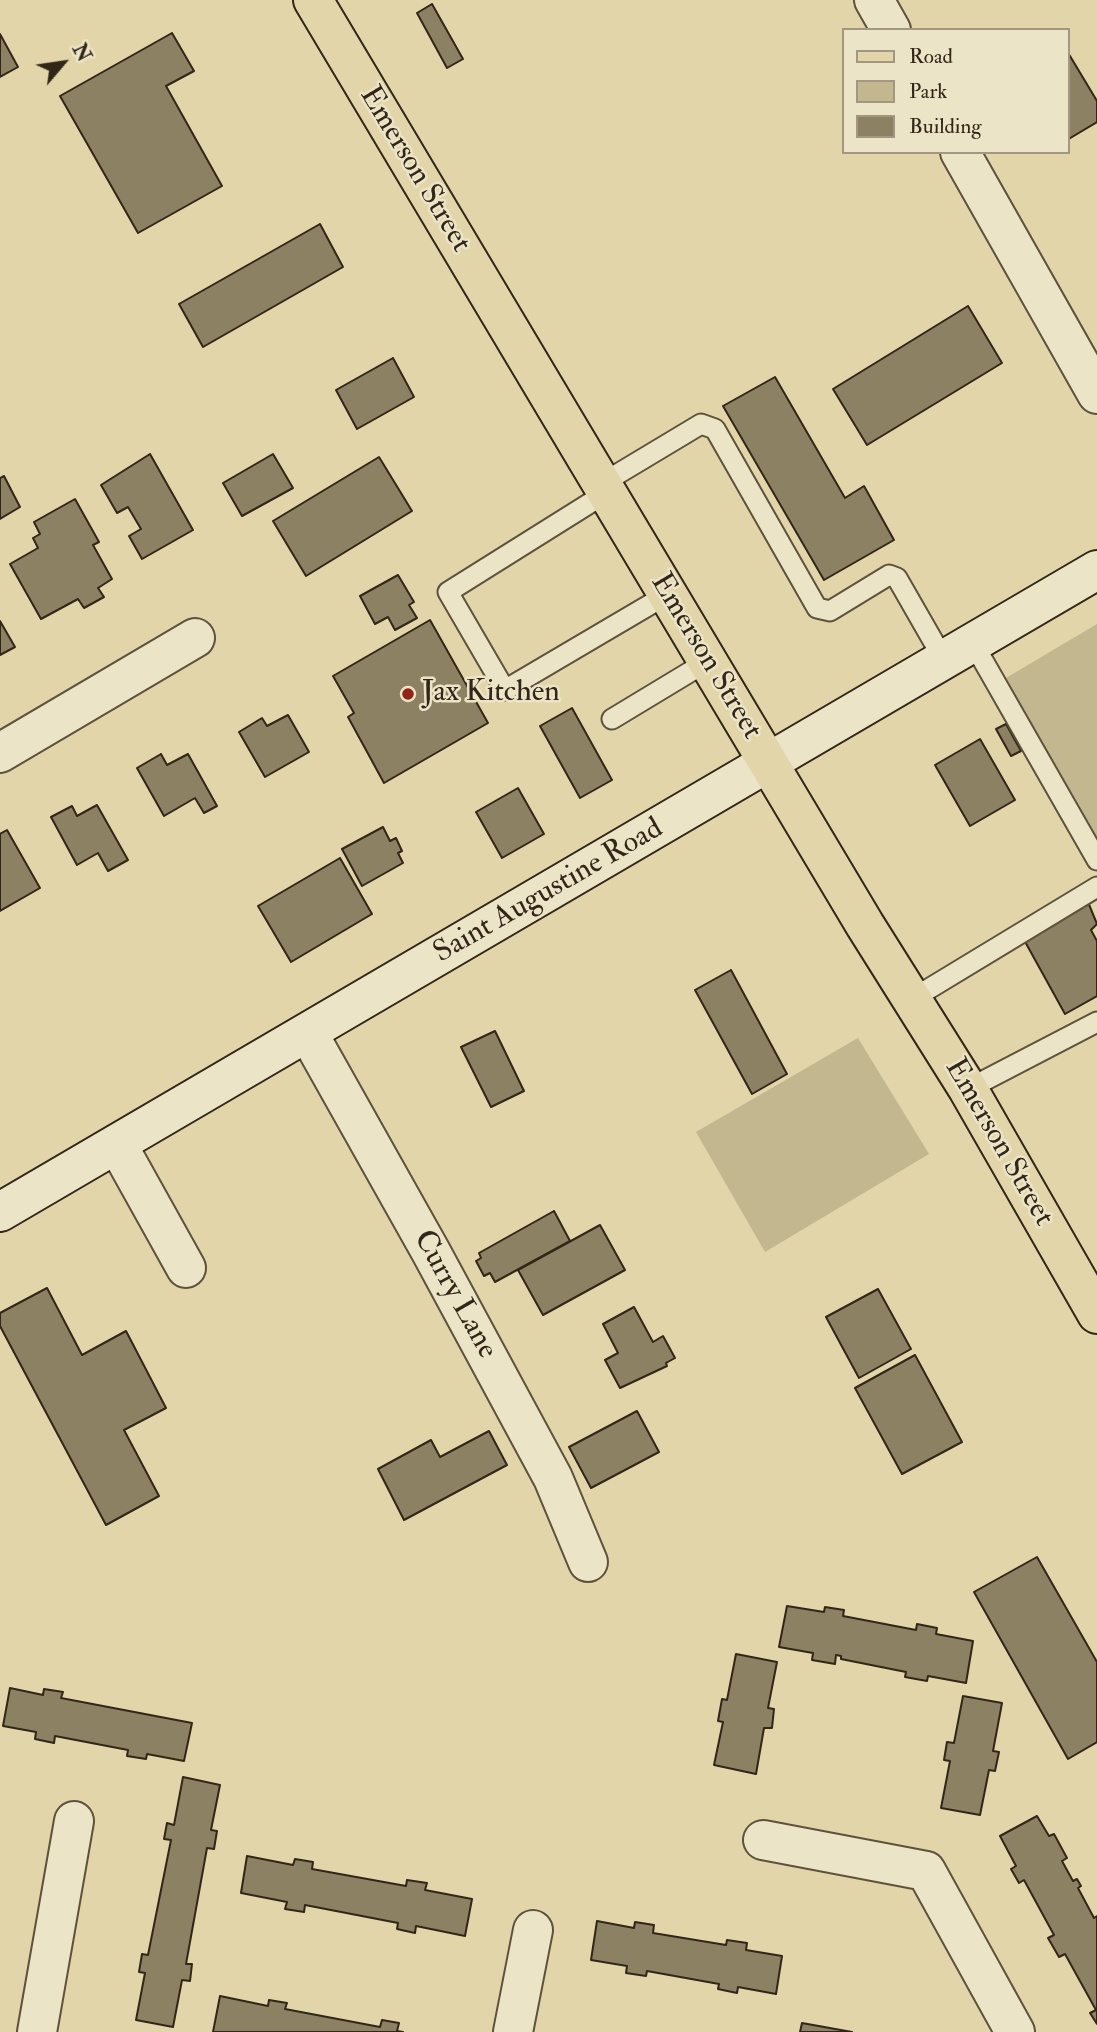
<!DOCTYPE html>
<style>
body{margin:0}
#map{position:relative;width:1097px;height:2032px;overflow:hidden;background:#e1d5a9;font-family:"IM FELL Double Pica",serif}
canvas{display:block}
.legend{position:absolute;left:842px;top:28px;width:228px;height:126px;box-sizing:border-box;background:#ece4c7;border:2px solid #a29881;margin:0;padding:9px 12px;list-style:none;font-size:21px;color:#322618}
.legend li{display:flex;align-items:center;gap:14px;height:35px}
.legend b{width:35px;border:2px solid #a29881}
.north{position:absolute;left:28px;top:28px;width:70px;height:70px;-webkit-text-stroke:5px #ece4c7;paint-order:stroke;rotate:61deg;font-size:19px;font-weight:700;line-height:28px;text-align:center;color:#322618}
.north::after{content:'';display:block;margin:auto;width:24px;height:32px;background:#322618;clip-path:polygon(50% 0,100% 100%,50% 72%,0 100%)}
</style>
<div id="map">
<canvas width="1097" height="2032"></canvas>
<ul class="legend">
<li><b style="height:9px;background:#e1d5a9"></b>Road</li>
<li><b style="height:19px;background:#c3b790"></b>Park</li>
<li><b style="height:19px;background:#8d8163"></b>Building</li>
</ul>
<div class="north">N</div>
</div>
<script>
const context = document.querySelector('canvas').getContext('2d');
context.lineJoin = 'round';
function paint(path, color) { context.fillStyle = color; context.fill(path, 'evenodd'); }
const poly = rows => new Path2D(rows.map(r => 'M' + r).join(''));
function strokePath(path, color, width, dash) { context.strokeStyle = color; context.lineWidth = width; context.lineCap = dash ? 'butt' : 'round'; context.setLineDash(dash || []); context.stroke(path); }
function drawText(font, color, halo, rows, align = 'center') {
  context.font = font + ' "IM FELL Double Pica",serif'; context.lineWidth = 5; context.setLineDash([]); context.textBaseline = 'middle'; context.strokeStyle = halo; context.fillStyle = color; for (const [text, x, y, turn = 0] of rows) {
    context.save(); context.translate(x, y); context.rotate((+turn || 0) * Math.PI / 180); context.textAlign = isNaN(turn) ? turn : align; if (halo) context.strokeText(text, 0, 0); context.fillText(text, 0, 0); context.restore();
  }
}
paint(poly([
 [1097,624,1097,842,1006,678],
 [858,1038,929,1154,765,1252,696,1132]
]), '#c3b790');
const building = poly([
 [432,4,463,59,447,68,417,13,432,4],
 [172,33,194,71,166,86,222,186,138,233,60,96,172,33],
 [0,34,18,67,0,77,0,34],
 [1067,51,1097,101,1097,122,1067,140,1067,51],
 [320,224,343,267,203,347,179,304,320,224],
 [968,306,1002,363,867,445,833,389,968,306],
 [393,358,414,397,357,429,336,390,393,358],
 [775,377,845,498,864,486,894,540,824,580,723,406,775,377],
 [150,454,193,530,142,559,129,536,141,529,128,507,117,513,101,485,150,454],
 [273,454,293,488,242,516,223,483,273,454],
 [379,457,412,511,306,576,273,521,379,457],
 [4,476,20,507,0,519,0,478,4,476],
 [75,499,99,542,93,545,112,579,98,588,104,597,84,608,78,599,41,619,10,564,38,548,33,538,40,534,34,522,75,499],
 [398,575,414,602,409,605,417,618,395,630,388,617,375,624,360,596,398,575],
 [430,620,488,723,384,783,348,717,354,713,333,676,430,620],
 [0,621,15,647,0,655,0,621],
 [572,708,612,780,580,798,540,726,572,708],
 [288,715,309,752,265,777,239,732,262,718,267,726,288,715],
 [1006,724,1021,751,1011,756,996,729,1006,724],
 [980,739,1015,800,970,826,935,765,980,739],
 [161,754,167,765,188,754,217,806,204,813,195,798,164,816,137,768,161,754],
 [518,788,544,834,502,858,476,812,518,788],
 [97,805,128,860,108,871,98,853,77,865,51,817,72,806,77,816,97,805],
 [383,827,390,841,396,838,402,851,398,853,403,863,362,886,342,849,383,827],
 [7,830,40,888,0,911,0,834,7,830],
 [340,858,372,914,291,962,258,906,340,858],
 [1088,902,1097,924,1091,930,1097,941,1097,996,1065,1014,1023,938,1088,902],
 [731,970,787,1074,752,1094,695,990,731,970],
 [495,1031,524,1091,491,1107,461,1047,495,1031],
 [554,1211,570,1241,495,1282,490,1273,484,1276,476,1261,481,1258,479,1253,554,1211],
 [600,1225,625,1270,543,1315,518,1270,600,1225],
 [47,1288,82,1355,126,1331,166,1408,124,1430,159,1496,106,1525,0,1326,0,1313,47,1288],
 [878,1289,911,1349,859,1378,826,1317,878,1289],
 [634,1307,653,1342,663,1336,675,1358,666,1363,667,1366,620,1388,605,1360,618,1353,603,1324,634,1307],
 [915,1355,962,1442,902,1474,855,1388,915,1355],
 [637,1411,659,1452,591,1488,569,1447,637,1411],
 [489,1431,507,1465,404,1520,378,1469,431,1440,440,1457,489,1431],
 [1037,1557,1097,1662,1097,1742,1068,1759,974,1592,1037,1557],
 [787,1606,824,1612,825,1607,844,1610,843,1616,916,1630,917,1624,937,1628,936,1634,973,1641,966,1683,928,1676,927,1681,905,1677,906,1672,841,1659,841,1656,836,1655,835,1664,812,1660,813,1653,779,1647,787,1606],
 [736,1654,777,1662,768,1708,774,1709,772,1728,764,1728,756,1774,714,1765,723,1722,718,1721,722,1699,727,1700,736,1654],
 [10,1688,43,1695,44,1689,63,1692,61,1698,192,1723,184,1761,147,1754,146,1759,127,1756,128,1750,55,1736,54,1743,35,1739,36,1732,3,1726,10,1688],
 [963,1696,1002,1703,993,1751,999,1752,995,1771,989,1770,980,1815,941,1808,950,1761,944,1760,947,1742,954,1743,963,1696],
 [183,1777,220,1785,211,1830,217,1831,214,1849,207,1848,186,1964,192,1964,190,1981,182,1980,173,2027,136,2020,145,1973,139,1972,142,1954,148,1955,171,1840,164,1839,167,1823,174,1825,183,1777],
 [1037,1816,1049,1836,1054,1834,1067,1858,1062,1861,1073,1881,1077,1879,1081,1886,1078,1888,1094,1918,1097,1916,1097,2024,1090,2013,1096,2010,1065,1954,1059,1957,1048,1938,1054,1935,1024,1880,1019,1883,1011,1869,1016,1866,1000,1836,1037,1816],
 [247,1856,293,1865,295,1859,313,1862,312,1869,406,1886,407,1880,427,1883,425,1890,472,1899,465,1936,416,1926,415,1933,397,1929,398,1923,305,1905,304,1912,285,1909,287,1902,241,1893,247,1856],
 [597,1921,634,1928,635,1922,654,1925,653,1933,726,1945,727,1940,747,1943,746,1950,782,1956,776,1994,738,1987,737,1993,718,1989,719,1984,647,1971,646,1976,626,1973,627,1966,591,1960,597,1921],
 [220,1996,268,2006,269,2000,287,2003,285,2009,380,2027,382,2020,399,2023,397,2031,403,2032,213,2032,220,1996],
 [802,2023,852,2032,800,2032,802,2023]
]);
paint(building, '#8d8163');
strokePath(building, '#322618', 2);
const service = poly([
 [601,484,701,424,715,429,817,608,830,611,889,575,897,578,944,660],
 [606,493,448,592,505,690,668,594],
 [973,643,1097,860],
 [612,719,708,661],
 [912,999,1097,887],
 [968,1089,1097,1022]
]);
const minor = poly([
 [874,0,891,30],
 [960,152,1097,394],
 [0,753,195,638],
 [308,1033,431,1252,553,1478,588,1562],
 [117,1144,186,1268],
 [763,1840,926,1871,1015,2032],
 [37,2032,74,1821],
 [513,2032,533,1930]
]);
const secondary = poly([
 [0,1212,1097,570]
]);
const primary = poly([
 [313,0,865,925,968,1089,1097,1314]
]);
strokePath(service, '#5e523c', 23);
strokePath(minor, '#5e523c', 42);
strokePath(secondary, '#322618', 42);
strokePath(primary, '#322618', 42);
strokePath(service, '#ece4c7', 19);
strokePath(minor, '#ece4c7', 38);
strokePath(secondary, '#ece4c7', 38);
strokePath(primary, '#e1d5a9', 38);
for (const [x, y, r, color] of [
 [408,694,7,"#8f2418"]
]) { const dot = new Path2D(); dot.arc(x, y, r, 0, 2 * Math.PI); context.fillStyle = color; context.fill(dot); strokePath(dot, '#ece4c7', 2.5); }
drawText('30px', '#322618', '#ece4c7', [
 ["Emerson Street",414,170,59],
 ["Emerson Street",705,657,59],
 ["Saint Augustine Road",549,892,-30],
 ["Emerson Street",998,1143,60],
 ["Curry Lane",454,1295,61]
]);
drawText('30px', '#322618', '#ece4c7', [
 ["Jax Kitchen",422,694]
], 'left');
</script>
